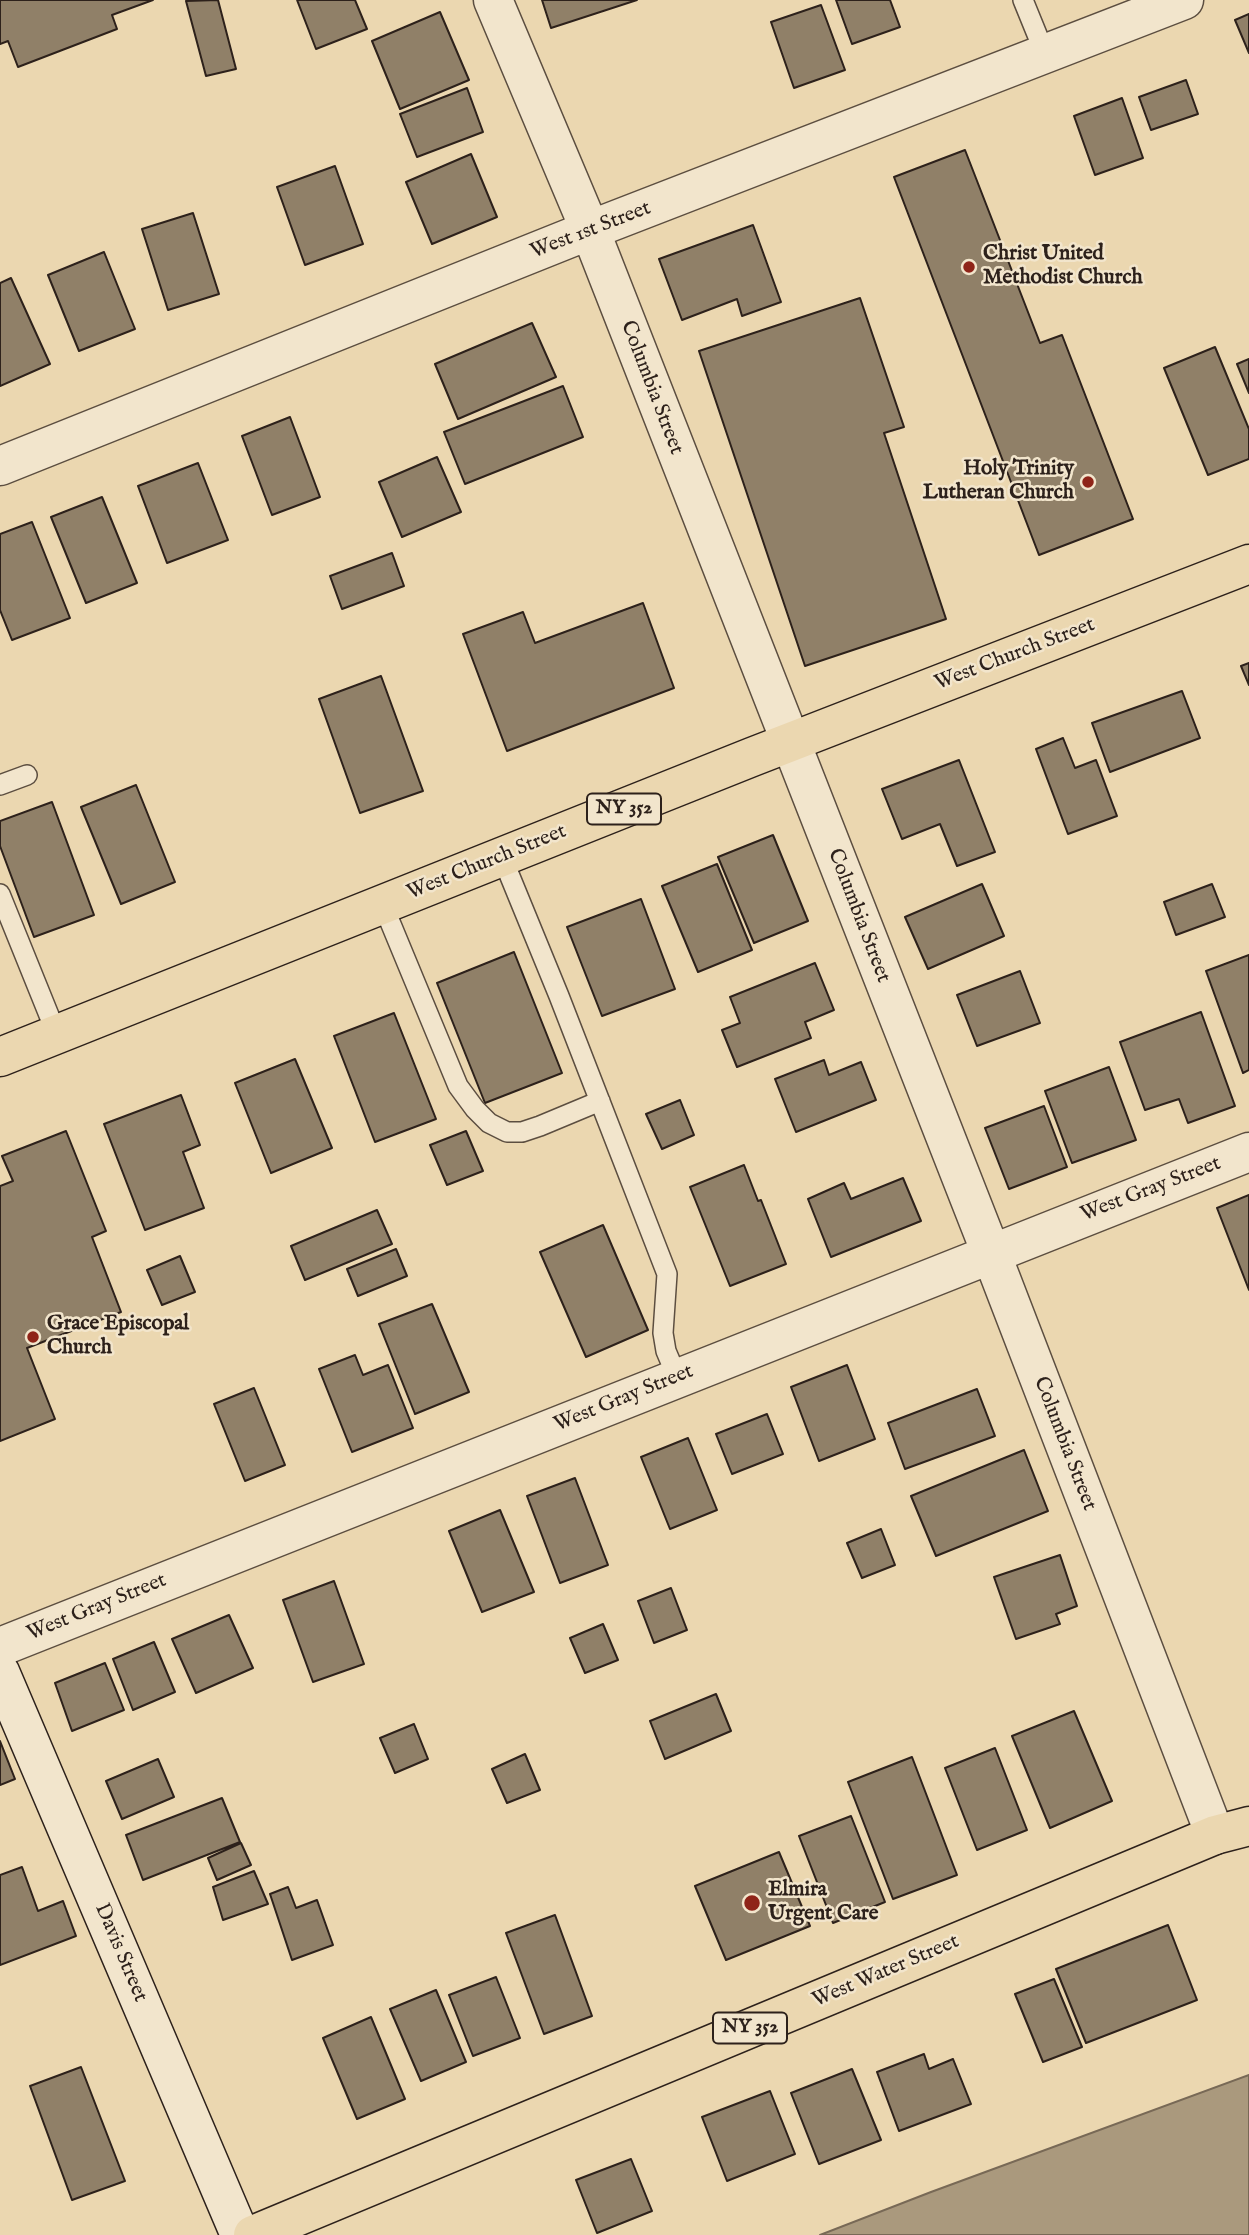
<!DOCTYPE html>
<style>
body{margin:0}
canvas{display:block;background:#ebd7b0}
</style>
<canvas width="1249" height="2235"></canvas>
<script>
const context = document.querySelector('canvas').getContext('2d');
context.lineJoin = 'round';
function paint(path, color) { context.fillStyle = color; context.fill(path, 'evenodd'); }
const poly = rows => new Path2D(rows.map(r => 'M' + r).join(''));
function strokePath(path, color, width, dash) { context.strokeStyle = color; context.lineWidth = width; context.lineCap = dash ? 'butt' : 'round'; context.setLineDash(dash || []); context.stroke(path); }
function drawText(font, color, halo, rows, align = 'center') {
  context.font = font + ' "IM FELL English",serif'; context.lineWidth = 5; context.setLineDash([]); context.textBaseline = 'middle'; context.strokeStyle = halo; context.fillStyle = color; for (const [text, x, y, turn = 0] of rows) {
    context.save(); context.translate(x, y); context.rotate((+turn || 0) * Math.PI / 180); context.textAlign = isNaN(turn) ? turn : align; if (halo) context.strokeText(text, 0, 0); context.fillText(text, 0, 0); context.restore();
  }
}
const water = poly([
 [1249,2075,1249,2235,820,2235,931,2192,1249,2075]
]);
paint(water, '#aa997d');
strokePath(water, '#786956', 2);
const building = poly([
 [0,0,153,0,112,15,117,29,18,67,8,41,0,44,0,0],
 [218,0,236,69,206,76,186,1,218,0],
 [297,0,355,0,367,29,316,49,297,0],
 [542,0,637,0,551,28,542,0],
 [836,0,890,0,900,27,852,44,836,0],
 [821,5,845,70,794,88,771,22,821,5],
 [440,12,469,80,400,109,372,41,440,12],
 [1249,14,1249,53,1235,20,1249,14],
 [1186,80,1198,114,1151,130,1139,97,1186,80],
 [467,88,483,132,417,157,400,114,467,88],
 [1122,98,1143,158,1095,175,1074,116,1122,98],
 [965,150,1040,343,1062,335,1133,519,1039,555,894,177,965,150],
 [471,154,497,217,432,244,406,182,471,154],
 [335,166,363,244,305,265,277,187,335,166],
 [193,213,219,294,168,310,142,229,193,213],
 [753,225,781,302,742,316,737,299,682,320,659,259,753,225],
 [104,252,135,329,79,351,48,275,104,252],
 [11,278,50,364,0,386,0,283,11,278],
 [860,298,904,427,884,433,946,619,805,666,699,351,860,298],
 [532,323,556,377,458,419,435,364,532,323],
 [1215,347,1249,429,1249,459,1208,475,1164,368,1215,347],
 [1249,359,1249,393,1237,364,1249,359],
 [563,386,583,437,465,484,444,432,563,386],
 [290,417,320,497,272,515,242,436,290,417],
 [437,457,461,512,402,537,379,482,437,457],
 [198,463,228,540,167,563,138,486,198,463],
 [102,497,137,583,86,603,51,517,102,497],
 [32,522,70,618,12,640,0,610,0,534,32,522],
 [392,553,404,586,342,609,330,576,392,553],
 [643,603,674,688,507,751,463,634,523,612,535,643,643,603],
 [1249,663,1249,685,1241,666,1249,663],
 [381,676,423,791,360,813,319,699,381,676],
 [1182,691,1200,738,1110,772,1092,723,1182,691],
 [1063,738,1075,768,1096,760,1117,816,1068,834,1036,749,1063,738],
 [959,760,995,852,957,866,940,824,902,839,882,789,959,760],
 [136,785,175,882,121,904,81,807,136,785],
 [52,802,94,915,34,937,0,846,0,821,52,802],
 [773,835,808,921,754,943,718,857,773,835],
 [717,864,752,950,698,972,662,886,717,864],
 [982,884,1004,936,928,969,905,917,982,884],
 [1212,884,1225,917,1176,935,1164,902,1212,884],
 [641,899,675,989,602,1016,567,927,641,899],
 [514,952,562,1073,485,1103,437,983,514,952],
 [1249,955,1249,1070,1243,1073,1206,971,1249,955],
 [815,963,834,1010,805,1022,811,1038,737,1067,722,1030,740,1023,730,997,815,963],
 [1020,971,1040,1023,977,1046,957,995,1020,971],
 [1201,1012,1235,1106,1188,1123,1179,1099,1145,1110,1120,1042,1201,1012],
 [394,1013,436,1119,375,1142,334,1036,394,1013],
 [295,1059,332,1148,271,1173,235,1083,295,1059],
 [824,1060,829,1075,861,1062,876,1100,796,1132,775,1079,824,1060],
 [1109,1067,1136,1140,1072,1163,1045,1091,1109,1067],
 [181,1095,200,1145,183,1152,204,1208,145,1230,104,1124,181,1095],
 [680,1100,694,1135,662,1149,646,1114,680,1100],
 [1044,1106,1067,1167,1009,1189,985,1128,1044,1106],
 [66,1131,106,1231,92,1237,121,1312,27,1348,55,1419,0,1441,0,1186,13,1181,2,1156,66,1131],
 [466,1131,483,1171,447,1185,430,1145,466,1131],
 [744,1165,758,1201,761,1200,786,1264,730,1286,690,1187,744,1165],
 [903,1178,921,1221,831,1257,808,1199,844,1183,851,1199,903,1178],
 [1249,1195,1249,1290,1217,1208,1249,1195],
 [377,1210,392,1244,305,1280,291,1246,377,1210],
 [603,1225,648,1330,586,1357,540,1252,603,1225],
 [396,1249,407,1276,358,1296,347,1269,396,1249],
 [180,1256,195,1292,162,1305,147,1270,180,1256],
 [432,1304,469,1392,415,1414,379,1324,432,1304],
 [355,1355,363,1375,388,1365,413,1428,352,1452,319,1369,355,1355],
 [847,1365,875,1439,819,1461,791,1387,847,1365],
 [254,1388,285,1465,245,1481,214,1404,254,1388],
 [977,1389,995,1436,905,1469,888,1423,977,1389],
 [767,1414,783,1454,732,1474,716,1434,767,1414],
 [688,1438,717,1510,670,1529,641,1457,688,1438],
 [1024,1450,1048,1511,936,1556,911,1496,1024,1450],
 [575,1478,608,1565,560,1583,527,1496,575,1478],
 [500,1510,534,1592,482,1612,449,1531,500,1510],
 [881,1529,895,1565,862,1578,847,1543,881,1529],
 [1060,1555,1077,1606,1056,1614,1060,1624,1016,1639,994,1577,1060,1555],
 [334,1581,364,1664,313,1682,283,1600,334,1581],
 [671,1588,687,1630,654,1643,638,1601,671,1588],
 [229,1615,253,1668,196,1693,172,1639,229,1615],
 [603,1624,618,1660,585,1673,570,1638,603,1624],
 [154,1642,175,1692,133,1710,113,1659,154,1642],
 [105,1663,124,1710,72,1731,55,1683,105,1663],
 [716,1694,731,1731,665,1759,650,1721,716,1694],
 [1074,1711,1112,1801,1050,1828,1012,1736,1074,1711],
 [414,1724,428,1759,395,1773,380,1738,414,1724],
 [0,1741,15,1779,0,1785,0,1741],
 [995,1748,1027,1830,977,1850,945,1768,995,1748],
 [525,1754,540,1790,507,1803,492,1769,525,1754],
 [912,1757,957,1875,893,1899,848,1782,912,1757],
 [158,1759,174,1797,122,1819,106,1781,158,1759],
 [222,1798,240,1842,143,1880,126,1835,222,1798],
 [851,1816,885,1902,833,1923,799,1836,851,1816],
 [241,1843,251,1865,217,1880,208,1858,241,1843],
 [779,1852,810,1926,726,1960,695,1886,779,1852],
 [22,1867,38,1911,63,1901,76,1936,0,1965,0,1875,22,1867],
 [254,1871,268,1904,223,1920,213,1887,254,1871],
 [288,1887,296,1908,317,1900,333,1945,292,1960,270,1894,288,1887],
 [555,1915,592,2016,544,2034,506,1933,555,1915],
 [1168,1925,1197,2000,1086,2043,1056,1969,1168,1925],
 [496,1977,520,2038,473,2056,449,1995,496,1977],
 [1054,1979,1082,2047,1043,2062,1015,1994,1054,1979],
 [436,1990,466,2062,421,2081,390,2009,436,1990],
 [371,2017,405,2099,357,2119,323,2038,371,2017],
 [924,2054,929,2069,953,2059,971,2104,899,2131,877,2072,924,2054],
 [81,2067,125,2181,72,2200,30,2086,81,2067],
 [852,2069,881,2140,819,2164,791,2093,852,2069],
 [770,2091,795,2154,727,2181,702,2117,770,2091],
 [631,2159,652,2211,597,2233,576,2180,631,2159]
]);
paint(building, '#908068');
strokePath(building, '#2d211b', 2);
const lane = poly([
 [1023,0,1045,54],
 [0,785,27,775],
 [502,857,559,996,667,1274,663,1333,666,1351,677,1377],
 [0,894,57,1035],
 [383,905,458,1086,475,1109,489,1123,507,1132,522,1132,540,1126,600,1101]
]);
const street = poly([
 [493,0,590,230,991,1253,1215,1835],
 [0,466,590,230,1184,0],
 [0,1647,1249,1152]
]);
const secondary = poly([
 [0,1672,240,2235]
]);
const primary = poly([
 [0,1057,752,757,1249,564],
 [253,2235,1215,1835,1249,1826]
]);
strokePath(lane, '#5c4e40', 22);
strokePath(street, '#5c4e40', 41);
strokePath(secondary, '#2d211b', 41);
strokePath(primary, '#2d211b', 41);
strokePath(lane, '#f2e5cc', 19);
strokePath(street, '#f2e5cc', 38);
strokePath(secondary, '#f2e5cc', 38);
strokePath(primary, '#ebd7b0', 38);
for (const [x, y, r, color] of [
 [969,267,7,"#8f2418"],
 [1088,482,7,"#8f2418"],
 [33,1337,7,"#8f2418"],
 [752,1903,9,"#8f2418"]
]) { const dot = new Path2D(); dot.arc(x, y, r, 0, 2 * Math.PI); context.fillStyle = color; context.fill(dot); strokePath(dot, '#f2e5cc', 2.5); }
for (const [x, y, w] of [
 [624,809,74],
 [750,2028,74]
]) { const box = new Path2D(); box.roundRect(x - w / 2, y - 15.5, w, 31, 5); context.fillStyle = '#f2e5cc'; context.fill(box); strokePath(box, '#2d211b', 2); }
drawText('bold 19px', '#2d211b', null, [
 ["NY 352",624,809],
 ["NY 352",750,2028]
]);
drawText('21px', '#2d211b', '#f2e5cc', [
 ["West 1st Street",591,231,-21],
 ["Columbia Street",651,388,69],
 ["West Church Street",1015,655,-21],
 ["West Church Street",487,863,-22],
 ["Columbia Street",858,916,69],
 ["West Gray Street",1151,1190,-21],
 ["West Gray Street",624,1399,-22],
 ["Columbia Street",1064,1444,69],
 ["West Gray Street",97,1608,-22],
 ["Davis Street",120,1953,67],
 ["West Water Street",886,1972,-23]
]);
drawText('bold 21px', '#2d211b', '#f2e5cc', [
 ["Christ United",983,255],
 ["Methodist Church",983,279],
 ["Holy Trinity",1074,470,"right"],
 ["Lutheran Church",1074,494,"right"],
 ["Grace Episcopal",47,1325],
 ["Church",47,1349],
 ["Elmira",768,1891],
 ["Urgent Care",768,1915]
], 'left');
</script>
